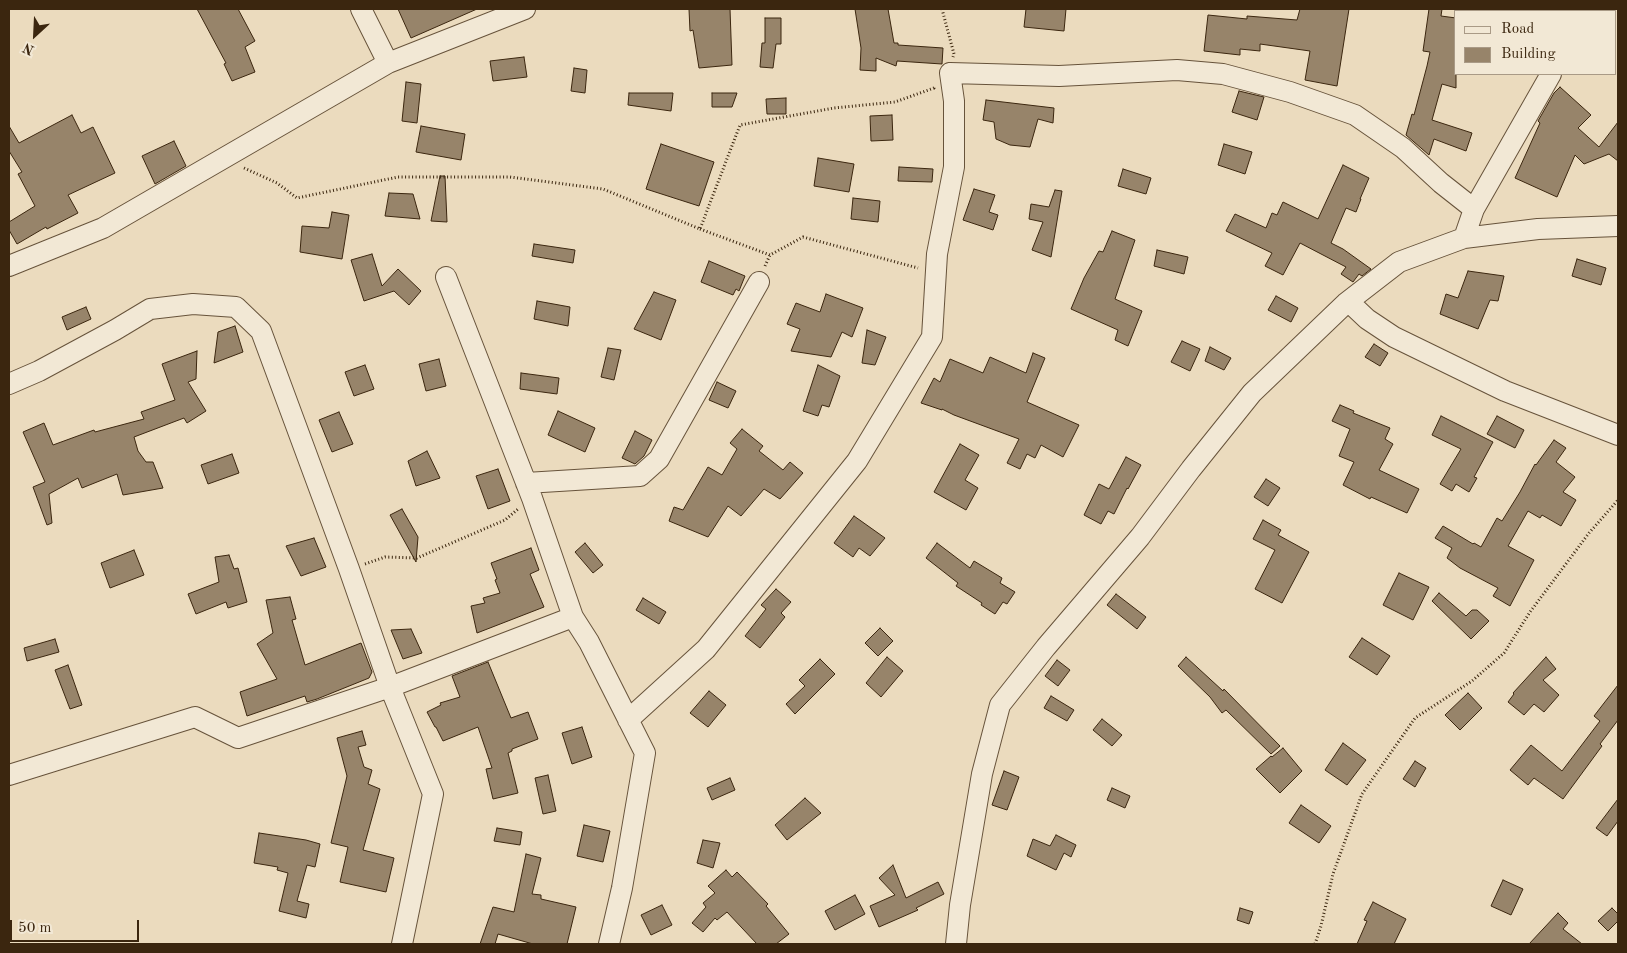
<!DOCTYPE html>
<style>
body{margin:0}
#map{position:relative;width:1627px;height:953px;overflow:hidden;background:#ebdbbe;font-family:"Old Standard TT",serif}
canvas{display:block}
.frame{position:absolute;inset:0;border:10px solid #3b260f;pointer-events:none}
.legend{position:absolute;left:1454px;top:10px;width:162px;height:65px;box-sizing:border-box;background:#f2e8d5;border:1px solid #a99a86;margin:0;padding:6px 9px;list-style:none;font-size:15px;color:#3b260f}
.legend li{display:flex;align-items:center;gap:10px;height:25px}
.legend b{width:25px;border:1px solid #a99a86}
.north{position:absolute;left:10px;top:10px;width:50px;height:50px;-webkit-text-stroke:4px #f2e8d5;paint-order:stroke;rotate:205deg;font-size:14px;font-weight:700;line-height:20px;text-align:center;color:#3b260f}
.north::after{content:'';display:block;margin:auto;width:18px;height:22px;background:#3b260f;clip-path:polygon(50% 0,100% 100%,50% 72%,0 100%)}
.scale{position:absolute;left:10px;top:920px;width:129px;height:22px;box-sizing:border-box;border:2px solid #3b260f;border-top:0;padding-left:6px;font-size:15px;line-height:18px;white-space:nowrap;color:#3b260f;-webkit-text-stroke:4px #f2e8d5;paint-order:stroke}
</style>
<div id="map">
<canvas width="1627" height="953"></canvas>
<div class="frame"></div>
<ul class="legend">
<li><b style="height:6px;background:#f2e8d5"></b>Road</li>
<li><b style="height:14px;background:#97846a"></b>Building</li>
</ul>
<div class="north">N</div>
<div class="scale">50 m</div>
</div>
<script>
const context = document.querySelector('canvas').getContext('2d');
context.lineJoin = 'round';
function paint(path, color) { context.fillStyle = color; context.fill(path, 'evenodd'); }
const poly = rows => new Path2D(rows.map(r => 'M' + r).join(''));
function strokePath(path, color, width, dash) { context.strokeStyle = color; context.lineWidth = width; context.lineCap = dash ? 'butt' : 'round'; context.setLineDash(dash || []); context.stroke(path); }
const building = poly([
 [197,9,238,9,255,41,245,47,255,72,232,81,224,64,226,63,197,9],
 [398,9,477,9,411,38,398,9],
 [689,9,730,9,732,65,699,68,693,30,690,31,689,9],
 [855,9,888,9,894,43,898,43,898,45,943,48,942,64,897,61,896,66,876,58,876,71,860,70,861,48,855,9],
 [1026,9,1066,9,1064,31,1024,27,1026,9],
 [1300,9,1349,9,1337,86,1305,80,1310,51,1260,44,1260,51,1240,49,1240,55,1204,51,1208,15,1247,19,1247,16,1297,20,1300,9],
 [1429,9,1442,9,1441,16,1456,18,1456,88,1442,84,1432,120,1472,133,1466,151,1434,139,1429,155,1406,135,1412,114,1414,115,1427,66,1430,52,1423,51,1429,9],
 [765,18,781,18,781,44,776,44,773,68,760,67,762,43,765,43,765,18],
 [524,57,527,77,493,81,490,61,524,57],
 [574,68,587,70,585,93,571,91,574,68],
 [406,82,421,84,417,123,402,121,406,82],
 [1560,87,1591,115,1578,128,1599,147,1618,122,1618,161,1609,154,1584,164,1575,155,1557,197,1515,178,1540,123,1538,121,1554,93,1560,87],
 [1239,91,1264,97,1257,120,1232,112,1239,91],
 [629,93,673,93,671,111,628,105,629,93],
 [712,93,737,93,732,107,712,107,712,93],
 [786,98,786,114,767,114,766,99,786,98],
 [986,100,1054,108,1053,123,1038,119,1030,147,1010,145,996,139,994,122,983,120,986,100],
 [72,115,81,133,93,127,115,173,68,195,78,213,47,229,46,227,17,244,9,230,9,222,35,206,18,174,22,172,9,151,9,126,19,143,72,115],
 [892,115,893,140,871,141,870,116,892,115],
 [421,126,465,134,461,160,416,152,421,126],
 [174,141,186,166,155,184,142,156,174,141],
 [661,144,714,162,699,206,646,189,661,144],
 [1224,144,1252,152,1245,174,1218,165,1224,144],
 [818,158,854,164,849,192,814,186,818,158],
 [1343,165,1369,178,1360,199,1361,199,1356,212,1346,208,1331,243,1343,249,1371,269,1362,276,1359,274,1353,282,1341,274,1346,267,1300,243,1283,275,1265,266,1272,253,1226,231,1235,214,1266,228,1272,213,1277,215,1283,202,1318,219,1343,165],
 [899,167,933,169,932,182,898,181,899,167],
 [1123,169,1151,178,1146,194,1118,186,1123,169],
 [440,176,445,176,447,222,431,221,440,176],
 [974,189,995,195,989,212,998,215,993,230,963,220,974,189],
 [1055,190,1062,191,1051,257,1032,250,1043,222,1029,219,1031,204,1049,207,1055,190],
 [389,193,413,194,420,219,385,216,389,193],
 [853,198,880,201,878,222,851,219,853,198],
 [332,212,349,215,342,259,300,252,302,226,329,228,332,212],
 [1112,231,1135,240,1115,299,1142,311,1128,346,1115,340,1118,330,1071,309,1084,278,1099,251,1103,252,1112,231],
 [534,244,575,250,573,263,532,256,534,244],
 [1157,250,1188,257,1184,274,1154,266,1157,250],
 [372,254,382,286,398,269,421,291,409,305,394,291,364,301,351,260,372,254],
 [1577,259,1606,268,1601,285,1572,276,1577,259],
 [709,261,745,276,739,291,736,289,733,295,701,282,709,261],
 [1468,271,1504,276,1498,301,1490,300,1478,329,1440,314,1446,294,1458,298,1468,271],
 [654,292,676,300,661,340,634,329,654,292],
 [826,294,863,308,852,337,842,332,831,357,791,351,800,329,787,324,796,303,820,312,826,294],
 [1276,296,1298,308,1291,322,1268,310,1276,296],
 [537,301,570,307,568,326,534,319,537,301],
 [86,307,91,319,67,330,62,317,86,307],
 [235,326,243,352,214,363,218,332,235,326],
 [867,330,886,337,875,365,862,363,867,330],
 [1182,341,1200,349,1190,371,1171,362,1182,341],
 [1374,344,1388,353,1380,366,1365,357,1374,344],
 [1210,347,1231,358,1224,370,1205,361,1210,347],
 [608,348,621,350,614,380,601,377,608,348],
 [197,351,196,379,188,382,206,411,187,423,184,418,134,437,138,451,146,462,153,462,163,488,123,495,117,474,82,488,78,478,49,494,52,523,47,525,33,487,45,482,23,432,44,423,53,445,94,430,95,432,144,419,141,412,175,400,162,364,197,351],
 [1033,353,1045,358,1027,402,1079,425,1063,457,1041,445,1035,458,1027,454,1020,469,1007,463,1019,439,954,415,942,409,942,410,921,403,934,378,940,382,950,359,983,373,990,357,1026,373,1033,353],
 [439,359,446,386,426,391,419,364,439,359],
 [365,365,374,389,354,396,345,372,365,365],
 [818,365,840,376,829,407,822,405,818,416,803,411,818,365],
 [521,373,559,378,557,394,520,389,521,373],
 [717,382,736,391,728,408,709,400,717,382],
 [1340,405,1354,411,1353,413,1390,428,1385,439,1393,444,1379,470,1419,489,1407,513,1371,497,1370,499,1343,485,1354,462,1339,456,1350,429,1332,421,1340,405],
 [558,411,595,428,585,452,548,435,558,411],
 [339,412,353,444,332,452,319,420,339,412],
 [1441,416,1493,442,1474,477,1477,478,1469,492,1456,484,1452,491,1440,484,1461,449,1432,435,1441,416],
 [1497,416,1524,430,1515,448,1487,434,1497,416],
 [742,429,763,446,759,451,783,470,790,462,803,473,780,499,764,489,741,516,728,506,708,537,669,521,674,507,683,510,708,467,722,475,737,449,730,443,742,429],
 [635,431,652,440,644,456,635,464,622,458,635,431],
 [1554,440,1566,448,1556,462,1575,477,1563,492,1576,500,1561,526,1542,515,1540,518,1528,511,1508,546,1534,560,1510,606,1493,596,1498,588,1460,568,1447,558,1452,548,1435,538,1443,526,1473,544,1474,543,1481,547,1497,518,1502,521,1520,492,1535,464,1536,465,1554,440],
 [960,444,979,455,965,480,978,488,966,510,934,492,960,444],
 [427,451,440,478,416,486,408,461,427,451],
 [232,454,239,473,208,484,201,465,232,454],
 [1126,457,1141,465,1128,489,1127,488,1114,514,1108,511,1101,524,1084,515,1099,484,1109,489,1126,457],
 [498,469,510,501,488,509,476,476,498,469],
 [1266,479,1280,488,1268,506,1254,497,1266,479],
 [402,509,418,537,416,562,390,515,402,509],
 [854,516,885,538,870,556,859,548,853,557,834,543,854,516],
 [1263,520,1281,530,1278,535,1309,552,1282,603,1255,589,1275,550,1253,539,1263,520],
 [314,538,326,567,301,576,286,546,314,538],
 [585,543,603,565,593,573,575,552,585,543],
 [937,543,970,568,974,561,1002,578,1000,583,1015,592,1007,604,1003,602,995,614,981,605,982,603,956,586,958,583,926,558,937,543],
 [531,548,539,570,530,574,544,607,477,633,471,606,485,603,483,598,500,593,495,580,497,579,491,563,531,548],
 [134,550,144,575,110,588,101,563,134,550],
 [229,555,234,569,238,568,247,602,228,608,226,602,196,614,188,594,219,582,215,557,229,555],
 [1399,573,1429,587,1413,620,1383,605,1399,573],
 [776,589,791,602,781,613,785,617,760,648,745,636,766,609,761,605,776,589],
 [1439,593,1466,616,1472,610,1477,610,1489,621,1471,639,1432,601,1439,593],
 [1116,594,1146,617,1137,629,1107,605,1116,594],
 [290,597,296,619,292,620,305,665,361,643,372,672,369,678,317,699,307,702,305,696,247,716,240,692,277,679,257,644,273,633,266,600,290,597],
 [643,598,666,612,659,624,636,610,643,598],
 [880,628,893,641,878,656,865,643,880,628],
 [411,629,422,653,403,659,391,630,411,629],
 [1362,638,1390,656,1377,675,1349,657,1362,638],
 [55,639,59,652,27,661,24,648,55,639],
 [887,657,903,671,881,697,866,683,887,657],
 [1186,657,1223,691,1224,689,1280,746,1271,754,1226,710,1222,713,1210,697,1178,666,1186,657],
 [1546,657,1556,669,1543,680,1559,695,1544,712,1534,704,1524,715,1508,702,1514,694,1513,693,1546,657],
 [820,659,835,674,795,714,786,704,805,686,799,680,820,659],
 [1057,660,1070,670,1058,686,1045,676,1057,660],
 [488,662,511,718,528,712,538,739,512,749,512,751,508,753,518,793,493,799,486,769,492,768,478,727,443,741,436,727,435,727,427,712,441,705,440,703,460,697,452,676,488,662],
 [68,665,82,705,70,709,55,670,68,665],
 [1618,685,1618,720,1600,744,1602,746,1563,799,1534,778,1528,785,1510,770,1531,745,1562,771,1600,721,1594,716,1618,685],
 [709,691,726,705,708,727,690,713,709,691],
 [1468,693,1482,708,1460,730,1445,715,1468,693],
 [1051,696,1074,710,1067,721,1044,708,1051,696],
 [1102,719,1122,735,1112,746,1093,730,1102,719],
 [582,727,592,757,572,764,562,733,582,727],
 [362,731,366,745,358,747,364,767,372,770,368,784,380,789,363,850,394,858,386,892,340,882,348,847,331,843,347,776,337,738,362,731],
 [1343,743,1366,760,1347,785,1325,770,1343,743],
 [1283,748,1302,771,1280,793,1256,769,1271,756,1272,757,1283,748],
 [1415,761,1426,768,1415,787,1403,779,1415,761],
 [1004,771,1019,777,1007,810,992,805,1004,771],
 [548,775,556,811,543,814,535,778,548,775],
 [730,778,735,790,712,800,707,788,730,778],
 [1112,788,1130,796,1125,808,1107,800,1112,788],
 [805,798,821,813,787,840,775,825,805,798],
 [1618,799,1618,821,1607,836,1596,828,1618,799],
 [1301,805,1331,826,1319,843,1289,823,1301,805],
 [584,825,610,831,603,862,577,856,584,825],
 [497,828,522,832,520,845,494,841,497,828],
 [259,833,306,840,320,844,315,867,307,865,297,901,309,904,306,918,279,911,288,873,277,870,278,867,254,863,259,833],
 [1056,835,1076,845,1071,857,1064,853,1056,870,1027,856,1033,839,1050,846,1056,835],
 [703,840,720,843,713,868,697,863,703,840],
 [526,854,541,858,532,894,541,895,541,899,576,907,567,944,533,944,498,934,495,944,480,944,493,907,514,912,526,854],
 [893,865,906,898,938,882,944,894,916,908,918,910,879,927,870,906,895,895,879,878,893,865],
 [726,870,732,877,737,872,768,904,766,906,789,934,776,944,757,944,727,912,717,920,715,918,703,932,692,923,706,907,703,903,715,893,708,886,726,870],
 [1503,880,1523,889,1511,915,1491,906,1503,880],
 [855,895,865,914,835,930,825,911,855,895],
 [1373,902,1406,919,1394,944,1357,944,1367,921,1364,920,1373,902],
 [662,905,672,925,651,935,641,915,662,905],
 [1240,908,1253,912,1249,924,1237,920,1240,908],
 [1612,908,1618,914,1618,921,1608,931,1598,921,1612,908],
 [1558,913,1568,923,1563,929,1582,944,1529,944,1558,913]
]);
paint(building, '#97846a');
strokePath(building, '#3b260f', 1);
const street = poly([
 [361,9,388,63],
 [1587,11,1588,9],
 [1464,238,1474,209,1551,74],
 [9,266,103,228,388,63,525,9],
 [446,277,532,498,573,617,589,642,645,753,622,888,609,944],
 [1349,302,1367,319,1394,337,1505,391,1618,435],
 [9,384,39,371,115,330,150,309,193,304,236,307,261,331,349,569,390,687,433,794,402,944],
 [526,483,640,476,659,459,759,282],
 [628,720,706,649,857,461,932,337,937,254,954,167,954,101,950,73,1059,76,1177,70,1223,74,1290,92,1355,115,1403,148,1441,183,1474,209],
 [9,775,195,717,238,738,390,687,573,617],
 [956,944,960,905,982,774,1000,705,1046,647,1140,537,1191,469,1252,393,1346,303,1399,262,1464,238,1538,229,1618,226]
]);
strokePath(street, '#67533b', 22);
strokePath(poly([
 [942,9,954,54,953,57],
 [244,168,277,183,297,198,398,177,510,177,603,189,700,229,740,125,834,108,895,102,934,88,934,87],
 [700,229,770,255,803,237,918,268],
 [765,266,770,255],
 [365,564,385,557,417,558,505,520,518,509],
 [1315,944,1321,926,1333,874,1362,794,1415,718,1472,681,1504,653,1530,612,1589,533,1618,500]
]), '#3b260f', 3, [1, 2.5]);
strokePath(street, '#f2e8d5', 20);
</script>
